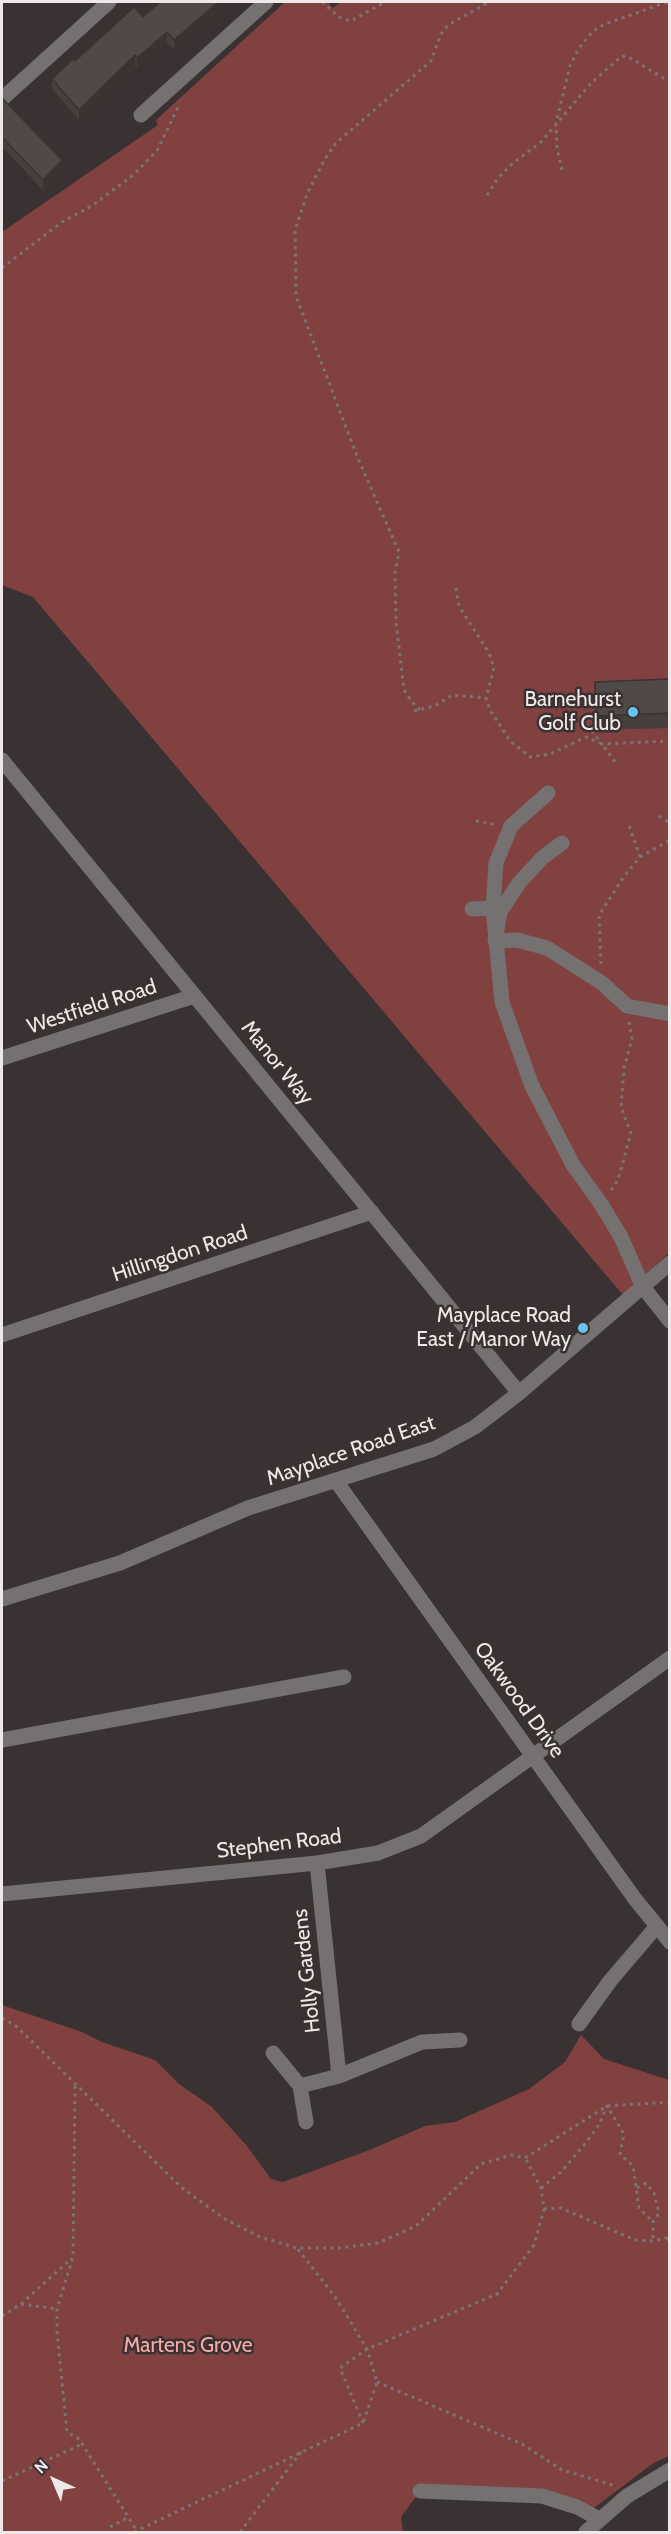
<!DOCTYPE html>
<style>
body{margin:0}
#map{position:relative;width:671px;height:2534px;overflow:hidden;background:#3a3232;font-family:Cabin,sans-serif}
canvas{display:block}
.frame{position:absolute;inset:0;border:3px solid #eee9e8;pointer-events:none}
.north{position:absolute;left:24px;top:2450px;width:60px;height:60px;-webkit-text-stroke:4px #3a3232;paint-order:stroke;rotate:316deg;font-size:16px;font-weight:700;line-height:24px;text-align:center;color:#eee9e8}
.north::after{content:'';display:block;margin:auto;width:21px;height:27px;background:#eee9e8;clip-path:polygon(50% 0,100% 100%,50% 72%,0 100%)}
</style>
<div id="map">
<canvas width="671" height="2534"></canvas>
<div class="frame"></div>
<div class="north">N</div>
</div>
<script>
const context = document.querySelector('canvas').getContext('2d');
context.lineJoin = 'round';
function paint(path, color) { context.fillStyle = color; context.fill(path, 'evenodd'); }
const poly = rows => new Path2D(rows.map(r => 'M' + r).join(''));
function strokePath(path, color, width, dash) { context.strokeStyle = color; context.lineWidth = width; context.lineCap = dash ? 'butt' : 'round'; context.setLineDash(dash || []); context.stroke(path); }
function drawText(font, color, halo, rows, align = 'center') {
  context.font = font + ' Cabin,sans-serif'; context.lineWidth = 5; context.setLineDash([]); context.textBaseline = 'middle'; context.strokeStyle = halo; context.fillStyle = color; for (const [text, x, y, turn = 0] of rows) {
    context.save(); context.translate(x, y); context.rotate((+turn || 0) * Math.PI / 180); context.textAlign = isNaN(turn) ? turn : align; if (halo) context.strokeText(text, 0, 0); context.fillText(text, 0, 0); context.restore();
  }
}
paint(poly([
 [285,2,328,2,332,8,342,2,669,2,670,1252,623,1295,33,597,2,585,2,232,158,125,156,120],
 [2,2005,82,2032,102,2042,155,2060,179,2084,212,2107,247,2146,271,2179,283,2182,372,2149,425,2126,455,2122,529,2089,565,2062,581,2035,604,2059,669,2080,669,2456,652,2464,594,2508,424,2486,401,2517,403,2532,2,2532]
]), '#814140');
strokePath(poly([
 [322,2,339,17,351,21,385,2],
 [562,170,557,148,556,123,570,66,579,48,593,31,605,24,667,2],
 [487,195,498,178,513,163,541,142,592,82,622,56,630,58,670,82],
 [2,268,62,222,93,205,132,176,157,151,178,107],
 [456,588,459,606,489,653,494,668,486,698,490,710,510,741,530,757,550,754,586,737,602,744,616,763],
 [420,710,412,702,404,690,396,622,395,573,399,552,357,456,296,296,295,230,307,194,325,159,336,143,431,61,441,34,448,25,489,2],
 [414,711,435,706,452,695,486,698],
 [587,725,602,744,670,741],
 [659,816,670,823],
 [476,821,494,824],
 [640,857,670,840],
 [601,964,599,915,625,875,640,857,629,825],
 [611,1190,618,1180,631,1133,621,1107,624,1068,632,1039,629,1022],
 [2,2018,16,2026,182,2188,225,2219,260,2237,297,2248,339,2248,378,2243,416,2226,481,2164,511,2155,525,2158,607,2106,670,2102],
 [75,2086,73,2257,57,2309,57,2332,67,2432,79,2439,137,2531],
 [541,2188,561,2172,584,2145,599,2125,607,2106,624,2134,620,2154,633,2166,639,2208,653,2222],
 [637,2188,646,2183,654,2193,659,2213,653,2222,653,2241],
 [544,2209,561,2208,635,2240,653,2241,670,2237],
 [668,2238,670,2250],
 [21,2304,72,2258],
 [2,2316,21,2304,57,2309],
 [377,2382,522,2444,562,2470,616,2486],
 [363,2423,340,2368,367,2349,497,2294,534,2245,544,2209,541,2188,525,2158],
 [2,2481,82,2444],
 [110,2527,129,2517],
 [134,2532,363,2423,377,2382,367,2349,336,2298,297,2248],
 [240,2532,301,2452]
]), '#7b7474', 3, [3, 4.5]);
strokePath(poly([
 [2,99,109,2],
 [141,115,266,2],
 [2,760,519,1393],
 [548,793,511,826,496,863,493,908,502,1002,532,1086,573,1165,601,1204,621,1237,643,1287,670,1321],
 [562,843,542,858,519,883,500,912,495,941,517,940,547,948,602,983,627,1006,670,1014],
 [472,909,493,908],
 [2,1058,194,996],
 [2,1335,372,1212],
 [336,1481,635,1899,670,1942],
 [2,1599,120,1563,248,1508,434,1449,475,1427,519,1393,670,1263],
 [2,1740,344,1677],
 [317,1863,339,2076],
 [2,1894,317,1863,378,1853,421,1836,670,1658],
 [579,2024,610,1981,657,1926],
 [273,2053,300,2086,339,2076,422,2042,460,2040],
 [300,2086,306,2122],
 [420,2491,542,2496,577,2507,599,2519],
 [586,2532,627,2496,670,2470]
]), '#757171', 15);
paint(poly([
 [219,2,219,11,174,50,167,42,137,68,135,65,79,120,52,89,52,79,75,61,143,17],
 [2,100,62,170,43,190,2,147],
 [669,679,669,728,596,730,595,682]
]), '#463f3e');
paint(poly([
 [218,2,219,11,174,50,174,40],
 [167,32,167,42,137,68,137,58],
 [135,55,135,65,79,120,79,110],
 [62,160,62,170,43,190,43,180]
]), '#393332');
const building = poly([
 [160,2,218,2,174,40,167,32,137,58,135,55,79,110,52,79,73,59,75,61,134,7,143,17,160,2],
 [3,99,62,160,43,180,2,137,2,100,3,99],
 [669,679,669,713,596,716,595,682,669,679]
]);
paint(building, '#514948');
strokePath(building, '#393332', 1.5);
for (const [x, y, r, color] of [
 [633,712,6,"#69c3f1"],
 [583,1328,6,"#69c3f1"]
]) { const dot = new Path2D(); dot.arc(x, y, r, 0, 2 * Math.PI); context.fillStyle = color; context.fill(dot); strokePath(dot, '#3a3232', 2); }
drawText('21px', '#eee9e8', '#3a3232', [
 ["Barnehurst",621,700],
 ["Golf Club",621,724],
 ["Mayplace Road",571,1316],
 ["East / Manor Way",571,1340]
], 'right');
drawText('21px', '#eee9e8', '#3a3232', [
 ["Westfield Road",92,1007,-18],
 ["Manor Way",277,1063,51],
 ["Hillingdon Road",180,1254,-18],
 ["Mayplace Road East",351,1451,-19],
 ["Oakwood Drive",519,1700,54],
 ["Stephen Road",279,1844,-7],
 ["Holly Gardens",307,1971,-96]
]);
drawText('21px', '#f5aba7', '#3a3232', [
 ["Martens Grove",188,2346]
]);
</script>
